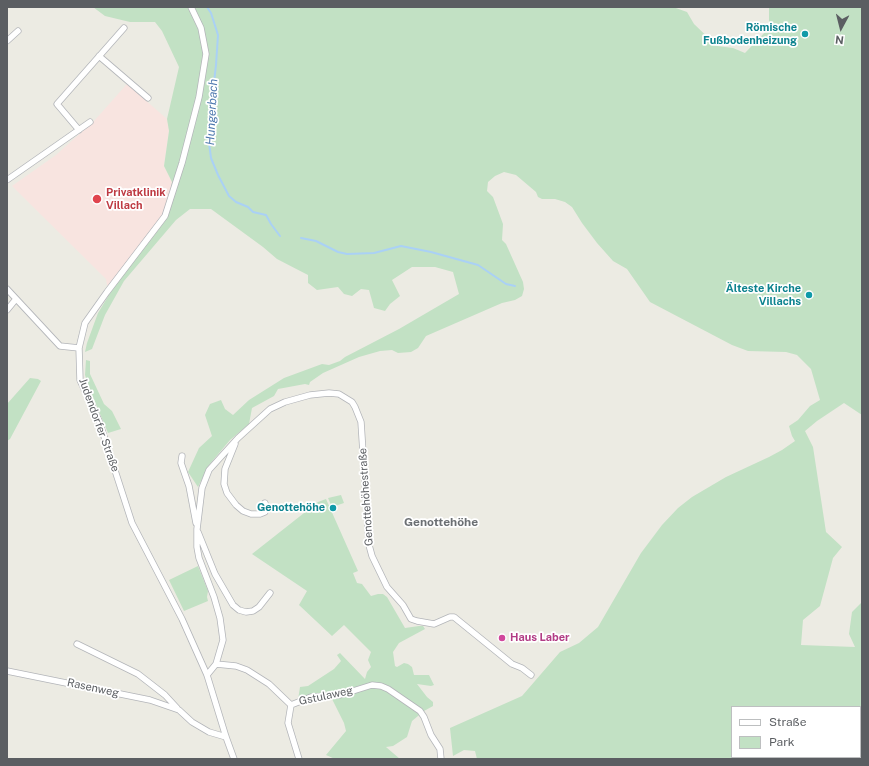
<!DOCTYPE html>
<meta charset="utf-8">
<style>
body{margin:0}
#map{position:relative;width:869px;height:766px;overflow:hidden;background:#ecebe3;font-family:"Public Sans",sans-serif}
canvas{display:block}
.frame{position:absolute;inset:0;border:8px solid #5b5e62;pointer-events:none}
.legend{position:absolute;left:731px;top:706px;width:130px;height:52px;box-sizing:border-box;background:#fff;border:1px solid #bdbfc0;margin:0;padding:5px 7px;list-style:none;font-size:12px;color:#5b5e62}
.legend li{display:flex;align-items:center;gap:8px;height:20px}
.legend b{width:20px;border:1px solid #bdbfc0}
.north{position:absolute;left:821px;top:8px;width:40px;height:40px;-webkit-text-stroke:3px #fff;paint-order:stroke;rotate:187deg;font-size:11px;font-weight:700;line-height:16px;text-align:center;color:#5b5e62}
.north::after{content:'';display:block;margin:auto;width:14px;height:18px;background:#5b5e62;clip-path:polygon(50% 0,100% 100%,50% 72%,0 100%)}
</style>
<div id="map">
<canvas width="869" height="766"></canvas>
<div class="frame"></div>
<ul class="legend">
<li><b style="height:5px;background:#fff"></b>Straße</li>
<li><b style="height:11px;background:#c2e1c4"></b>Park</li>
</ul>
<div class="north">N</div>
</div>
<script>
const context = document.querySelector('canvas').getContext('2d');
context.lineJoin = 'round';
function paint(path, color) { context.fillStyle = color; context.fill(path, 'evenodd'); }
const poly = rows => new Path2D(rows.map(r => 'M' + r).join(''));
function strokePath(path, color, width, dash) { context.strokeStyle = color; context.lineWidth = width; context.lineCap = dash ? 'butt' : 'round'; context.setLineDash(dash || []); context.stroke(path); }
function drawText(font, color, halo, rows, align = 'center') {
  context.font = font + ' "Public Sans",sans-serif'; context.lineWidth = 3.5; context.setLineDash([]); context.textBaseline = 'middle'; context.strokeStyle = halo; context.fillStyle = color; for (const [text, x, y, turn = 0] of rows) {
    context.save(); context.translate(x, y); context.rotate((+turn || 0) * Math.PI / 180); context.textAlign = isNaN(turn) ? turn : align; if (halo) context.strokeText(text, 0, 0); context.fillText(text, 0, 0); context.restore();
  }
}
paint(poly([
 [127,84,167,119,169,131,164,166,172,182,167,212,112,290,107,285,106,279,12,186,56,155,94,121]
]), '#f8e4e0');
paint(poly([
 [93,7,673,7,687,12,694,24,717,46,733,48,745,53,769,28,769,7,862,7,862,415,844,403,817,421,805,431,813,447,826,532,842,547,833,558,820,606,803,620,801,645,855,647,849,634,852,612,862,602,862,759,477,759,475,751,464,750,453,756,450,728,522,696,560,652,579,643,598,627,641,553,662,525,678,508,692,497,726,477,769,457,782,450,795,441,792,436,789,426,798,420,810,406,820,400,811,369,797,355,786,352,748,351,732,345,650,302,627,269,613,261,597,243,582,223,572,207,565,202,555,199,542,199,538,197,536,192,516,175,504,172,495,176,488,182,487,191,493,197,503,224,502,240,506,244,523,282,524,289,522,296,515,300,502,303,426,336,418,348,411,352,398,353,392,350,380,351,359,357,323,373,310,382,309,385,305,384,278,389,274,396,252,408,249,424,230,440,209,465,198,487,188,472,199,448,212,436,205,415,210,404,221,400,225,409,233,415,249,400,284,378,322,364,329,365,340,361,345,357,399,329,459,294,453,272,435,267,412,267,392,280,400,296,390,304,385,311,374,308,369,290,361,289,352,296,344,294,338,287,317,290,308,283,308,275,277,259,263,247,211,209,190,209,176,220,124,281,105,315,92,349,85,352,87,343,98,313,112,290,167,212,172,182,164,166,169,131,167,119,179,67,162,31,155,22,130,22,105,16],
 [732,707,860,707,860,757,732,757],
 [86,360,90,361,90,374,104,404,112,411,121,429,108,433,90,390,85,375],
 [30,378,38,379,41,381,10,439,7,441,7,404],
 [341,495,344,503,332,507,328,498],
 [326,499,358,571,353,573,357,583,362,584,371,596,378,594,383,594,387,597,405,628,419,626,423,626,425,629,399,643,393,652,395,666,397,667,404,663,408,664,412,667,414,675,429,675,434,685,431,686,417,684,427,697,433,702,433,706,424,711,412,721,407,737,393,746,386,747,400,759,335,759,326,755,346,731,344,723,332,699,350,695,298,700,300,687,308,686,334,669,341,661,337,655,340,653,365,679,367,672,371,667,368,660,371,652,344,625,332,636,299,605,307,591,252,554,318,502],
 [198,566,208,591,207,597,208,601,184,611,169,580]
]), '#c2e1c4');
strokePath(poly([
 [207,7,211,13,218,35,216,65,211,108,209,143,211,158,218,175,229,196,236,202,248,207,253,212,266,215,271,224,280,236],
 [301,238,316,241,338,252,347,254,374,253,401,246,431,252,478,265,506,284,515,286]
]), '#aad1f5', 2);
const minor = poly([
 [191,7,201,28,206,54,199,97,182,163,165,216,107,292,85,323,79,348,80,380,99,421,132,523,182,619,207,675,226,737,234,759],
 [7,41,18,31],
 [99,56,148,98],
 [79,130,57,104,124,28],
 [7,180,90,122],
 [7,289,60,346,79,348],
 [7,310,16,299],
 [235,444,225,469,224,484,227,493,236,505,243,511,251,514,260,514,265,512,266,507,265,503],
 [182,456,181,463,189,486,196,523],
 [198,532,215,574,233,605,239,610,246,612,253,611,259,607,270,593],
 [77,644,138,674,165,695,177,708],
 [216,664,236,666,247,670,269,684,291,705],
 [7,671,150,700,179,710,192,722,209,732,226,737],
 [207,675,216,664,223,640,220,618,214,597,199,558,197,547,197,529,202,488,209,470,238,438,270,409,285,402,310,395,329,393,339,394,352,402,355,407,361,422,369,545,372,556,387,587,403,605,411,619,417,621,434,624,450,617,454,617,512,664,522,668,531,675],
 [291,705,311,697,340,695,372,685,381,686,388,689,420,711,424,717,431,735,440,749,441,759],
 [291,705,288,723,299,759]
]);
strokePath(minor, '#b3b5b9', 7);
strokePath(minor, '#fff', 5.5);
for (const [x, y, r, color] of [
 [805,34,4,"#0f9aa8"],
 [97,199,5,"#e0444e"],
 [809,295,4,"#0f9aa8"],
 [333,508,4,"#0f9aa8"],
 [502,638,4,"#d1479c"]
]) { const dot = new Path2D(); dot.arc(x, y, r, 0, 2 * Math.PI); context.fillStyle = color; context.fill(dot); strokePath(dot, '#fff', 1.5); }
drawText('bold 11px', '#0d838f', '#fff', [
 ["Römische",797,28],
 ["Fußbodenheizung",797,41],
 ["Älteste Kirche",801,289],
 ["Villachs",801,302],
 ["Genottehöhe",325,508]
], 'right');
drawText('bold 11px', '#be3a42', '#fff', [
 ["Privatklinik",106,193],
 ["Villach",106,206]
], 'left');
drawText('11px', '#5b5e62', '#fff', [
 ["Judendorfer Straße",99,425,70],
 ["Genottehöhestraße",366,497,-94],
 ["Rasenweg",93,688,12],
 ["Gstulaweg",326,696,-12]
]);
drawText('bold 11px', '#b23c85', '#fff', [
 ["Haus Laber",510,638]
], 'left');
drawText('italic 12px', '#4d78ae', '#fff', [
 ["Hungerbach",212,112,-87]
]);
drawText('bold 12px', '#6c7074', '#fff', [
 ["Genottehöhe",441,522]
]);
</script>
